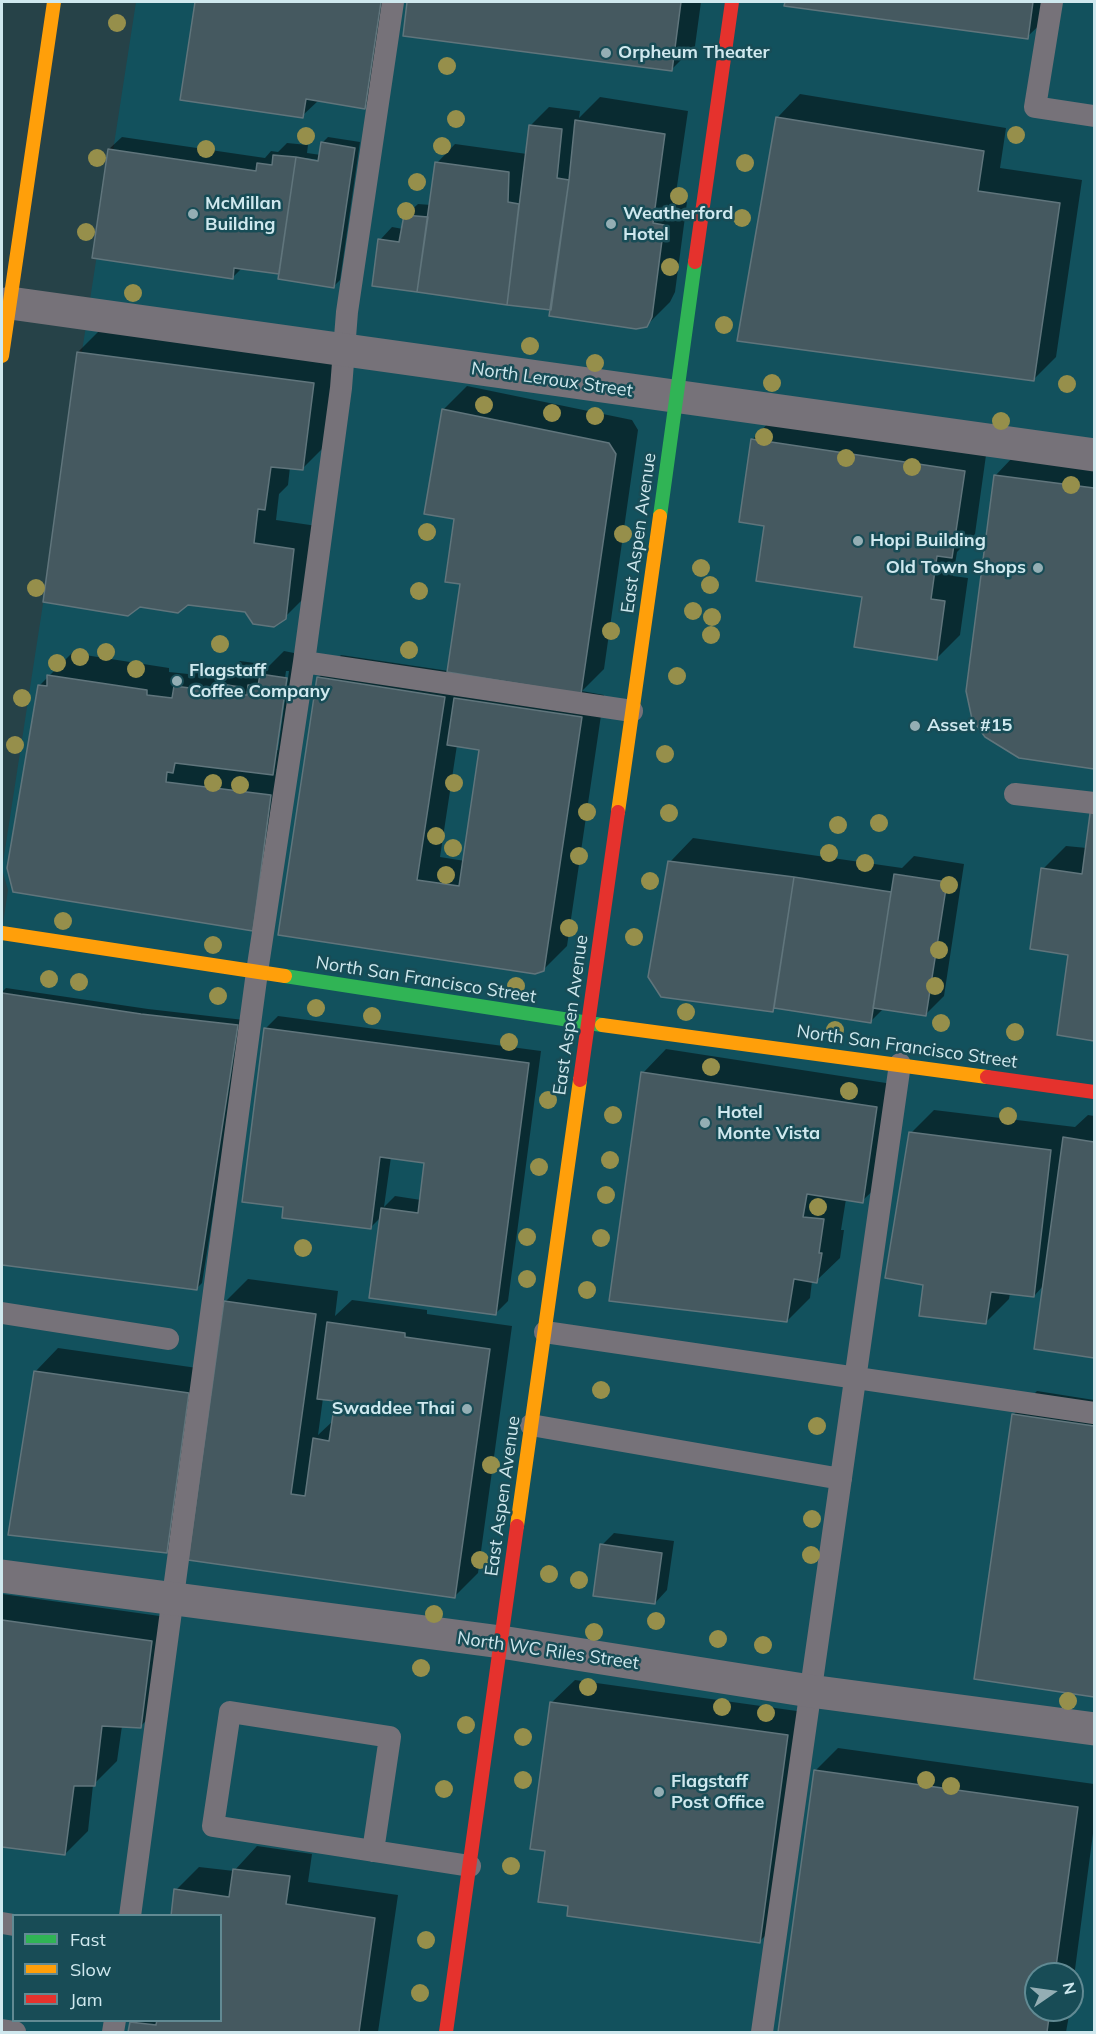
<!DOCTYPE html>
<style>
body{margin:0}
#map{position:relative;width:1096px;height:2034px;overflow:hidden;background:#264248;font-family:Mulish,sans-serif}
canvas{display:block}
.frame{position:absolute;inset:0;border:3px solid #cfe8ee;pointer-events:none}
.legend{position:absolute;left:12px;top:1914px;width:210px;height:108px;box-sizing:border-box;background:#184c56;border:2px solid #618a93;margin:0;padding:8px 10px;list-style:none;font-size:18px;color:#cfe8ee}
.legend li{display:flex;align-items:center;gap:12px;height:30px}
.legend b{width:30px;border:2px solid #618a93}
.north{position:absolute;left:1024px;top:1962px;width:60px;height:60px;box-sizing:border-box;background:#184c56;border:2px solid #618a93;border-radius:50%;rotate:77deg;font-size:16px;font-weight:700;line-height:24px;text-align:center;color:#cfe8ee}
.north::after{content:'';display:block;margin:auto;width:21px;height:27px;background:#94aeb4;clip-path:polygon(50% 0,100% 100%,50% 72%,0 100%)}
</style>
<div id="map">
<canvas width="1096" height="2034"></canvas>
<div class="frame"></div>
<ul class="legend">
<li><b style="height:8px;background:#30b455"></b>Fast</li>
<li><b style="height:8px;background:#ff9f0a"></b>Slow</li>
<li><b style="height:8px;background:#e5322d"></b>Jam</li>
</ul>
<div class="north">N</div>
</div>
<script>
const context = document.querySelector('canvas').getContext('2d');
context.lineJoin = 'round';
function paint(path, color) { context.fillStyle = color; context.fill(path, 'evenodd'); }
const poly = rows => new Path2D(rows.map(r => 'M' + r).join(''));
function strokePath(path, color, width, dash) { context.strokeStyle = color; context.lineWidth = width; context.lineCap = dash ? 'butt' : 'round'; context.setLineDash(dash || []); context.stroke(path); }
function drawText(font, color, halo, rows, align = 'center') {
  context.font = font + ' Mulish,sans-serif'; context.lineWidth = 5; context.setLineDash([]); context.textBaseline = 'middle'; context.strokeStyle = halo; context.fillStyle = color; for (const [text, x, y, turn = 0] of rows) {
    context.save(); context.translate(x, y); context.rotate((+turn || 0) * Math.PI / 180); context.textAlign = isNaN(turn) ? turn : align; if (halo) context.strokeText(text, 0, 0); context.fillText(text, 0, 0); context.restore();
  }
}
paint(poly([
 [136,2,1094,2,1094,2032,2,2032,2,931,8,890,2,869],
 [14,1916,220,1916,220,2020,14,2020],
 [1036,1974,1072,1974,1072,2010,1036,2010]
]), '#12515d');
paint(poly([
 [196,2,400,2,388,84,364,107,319,100,302,116,182,99],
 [409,2,701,2,695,46,672,69,404,35],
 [786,2,1052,2,1051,14,1027,37,786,5],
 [800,94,1006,128,1000,168,1082,180,1056,357,1033,380,777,118],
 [600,97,688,111,675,200,687,202,675,292,670,302,646,326,552,309,373,285,380,240,392,227,403,229,405,216,418,204,431,205,437,163,455,144,527,154,531,125,549,107,580,111,579,118],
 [122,137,265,158,271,151,278,152,287,143,308,145,307,153,321,155,322,143,328,137,360,142,340,280,334,286,281,273,243,267,232,278,109,149],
 [306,158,326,161,325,164,306,161],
 [101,329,336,360,326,445,303,468,290,467,288,485,279,494,276,520,317,526,308,594,285,617,78,352],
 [467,386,632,420,638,430,604,669,582,691,604,695,567,946,543,970,280,934,318,678,341,655,449,671,462,583,456,518,426,513,444,409],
 [457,745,481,749,465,861,440,857],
 [775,416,987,448,975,534,957,552,953,576,968,578,960,635,937,658,863,596,766,525,752,440],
 [1013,457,1094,468,1094,768,1020,757,995,476],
 [284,651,309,656,296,751,276,770,294,772,276,906,39,686,72,653,169,668,169,672,188,674,199,664,233,668,240,661,262,664,261,674],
 [286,671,289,671,278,750,275,750],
 [1094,805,1094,1039,1059,1034,1070,953,1043,869,1066,846,1087,848],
 [693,838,902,868,914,856,964,864,944,996,926,1014,884,1008,871,1021,776,1006,772,1010,670,862],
 [6,988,148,1009,244,1020,202,1283,196,1289,2,1263,2,992],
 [278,1016,541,1051,508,1301,496,1313,381,1217,370,1228,285,1206,265,1029],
 [391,1157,426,1161,421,1200,395,1196,384,1207],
 [666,1049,899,1085,886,1178,862,1201,846,1199,841,1230,844,1230,840,1258,816,1281,812,1281,810,1298,787,1321,643,1073],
 [934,1110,1075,1127,1088,1115,1094,1116,1094,1357,1036,1347,1044,1285,1034,1296,1010,1293,1009,1299,986,1322,925,1284,911,1133],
 [248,1279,338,1291,335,1316,352,1300,427,1310,427,1314,512,1326,478,1573,455,1596,189,1559,225,1302],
 [323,1398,336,1400,334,1420,318,1435],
 [58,1348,211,1370,190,1528,167,1551,35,1372],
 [1037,1391,1094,1400,1094,1695,975,1678,1013,1415],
 [614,1533,674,1541,667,1590,655,1603,602,1545],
 [2,1594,174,1618,163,1703,140,1727,122,1726,117,1761,93,1785,88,1831,65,1854,2,1845],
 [575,1680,811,1713,782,1919,759,1942,569,1905,546,1849,551,1703],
 [838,1748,1094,1784,1094,1826,1072,1992,1072,1974,1036,1974,1036,2010,1070,2010,1066,2032,780,2032,815,1771],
 [257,1846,312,1854,308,1882,398,1895,378,2032,130,2032,133,2020,220,2020,220,1916,176,1890,199,1867,234,1871]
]), '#0007');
const building = poly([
 [195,2,381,2,365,109,306,99,303,118,180,100,195,2],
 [407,2,681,2,672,71,403,36,407,2],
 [785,2,1033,2,1028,39,784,6,785,2],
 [776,117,984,151,978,191,1060,203,1034,381,737,341,776,117],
 [575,120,665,134,653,223,664,225,652,317,647,327,636,329,549,316,569,180,575,120],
 [529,125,562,129,557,178,569,180,551,310,507,305,529,125],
 [321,142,355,148,334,288,278,279,296,157,318,161,321,142],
 [108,149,256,171,257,163,272,165,273,155,296,157,279,274,234,268,233,279,92,258,108,149],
 [435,162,509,172,508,202,519,204,507,305,417,292,435,162],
 [404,215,428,217,417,292,372,286,378,239,399,242,404,215],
 [77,352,314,383,303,470,271,467,265,510,258,509,254,543,294,549,286,619,274,627,253,624,245,612,188,605,178,613,140,607,128,616,43,602,77,352],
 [442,409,609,443,616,454,581,694,447,672,460,584,445,582,454,519,424,514,442,409],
 [751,439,965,471,952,558,937,556,931,599,945,601,937,660,854,647,862,597,756,581,764,526,739,522,751,439],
 [994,475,1094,488,1094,769,1019,758,985,737,972,719,966,691,994,475],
 [260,674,287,678,273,775,175,763,173,773,167,772,166,782,271,795,253,931,13,892,7,868,38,685,47,686,47,675,147,690,147,695,172,698,174,686,214,691,215,683,240,687,239,695,247,695,248,685,258,686,260,674],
 [317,677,445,697,417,880,459,886,479,750,447,745,454,698,582,717,544,971,535,974,278,935,317,677],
 [1091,806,1094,807,1094,1041,1057,1035,1068,955,1030,949,1041,868,1082,874,1091,806],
 [668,861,794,877,773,1012,661,997,648,977,668,861],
 [894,874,947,882,926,1016,873,1008,894,874],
 [794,877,891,892,871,1023,774,1008,794,877],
 [2,993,141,1014,238,1025,197,1290,2,1265,2,993],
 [264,1028,529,1063,496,1315,369,1298,381,1208,418,1213,424,1163,380,1157,371,1229,282,1218,283,1207,242,1202,264,1028],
 [641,1072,877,1107,863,1203,807,1194,803,1217,824,1219,819,1253,822,1253,817,1283,794,1279,787,1322,609,1301,641,1072],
 [909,1132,1051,1150,1034,1297,991,1292,986,1324,919,1316,923,1285,885,1278,909,1132],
 [1063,1137,1094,1142,1094,1358,1034,1349,1063,1137],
 [224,1301,316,1314,291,1494,305,1496,313,1438,329,1441,335,1401,317,1399,327,1322,405,1333,405,1337,490,1349,455,1598,188,1560,224,1301],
 [34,1371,189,1393,167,1553,8,1535,34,1371],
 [1012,1414,1094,1426,1094,1697,974,1679,1012,1414],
 [600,1544,662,1553,655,1604,593,1596,600,1544],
 [2,1620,152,1641,141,1728,102,1726,95,1786,74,1786,65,1855,2,1847,2,1620],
 [550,1702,788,1735,760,1943,567,1916,568,1906,538,1902,545,1851,530,1849,550,1702],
 [814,1770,1078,1807,1055,1974,1036,1974,1036,2010,1050,2010,1047,2032,778,2032,814,1770],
 [233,1869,290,1876,286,1904,375,1918,359,2032,128,2032,130,2022,156,2025,157,2020,220,2020,220,1916,171,1916,174,1889,229,1897,233,1869]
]);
paint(building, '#455960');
strokePath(building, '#60757c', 1.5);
strokePath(poly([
 [1052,2,1035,107,1094,116],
 [304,662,632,711],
 [1015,794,1094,803],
 [2,1313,168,1339],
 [545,1332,1094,1413],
 [531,1425,841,1479],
 [373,1851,390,1737,230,1712,213,1826,470,1866],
 [130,1916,257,972,304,662,341,388,347,312,393,2],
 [2,1923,14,1925],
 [2,2030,15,2032],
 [113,2032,115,2020],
 [762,2032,900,1064]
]), '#767279', 22);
strokePath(poly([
 [10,303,1094,455],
 [2,1576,501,1642,810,1691,1094,1729]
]), '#767279', 33);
strokePath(poly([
 [660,516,695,262],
 [285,976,602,1025]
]), '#30b455', 14);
strokePath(poly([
 [2,356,54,2],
 [618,812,660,516],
 [2,933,285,976],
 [602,1025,987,1077],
 [517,1526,580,1080]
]), '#ff9f0a', 14);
strokePath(poly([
 [695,262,732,2],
 [987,1077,1094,1092],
 [580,1080,618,812],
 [446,2032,517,1526]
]), '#e5322d', 14);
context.fillStyle = '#968f4b';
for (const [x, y] of [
 [117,23],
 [447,66],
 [456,119],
 [1016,135],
 [306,136],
 [442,146],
 [206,149],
 [97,158],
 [745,163],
 [417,182],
 [679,196],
 [406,211],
 [742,218],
 [86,232],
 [670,267],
 [133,293],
 [724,325],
 [530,346],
 [595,363],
 [772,383],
 [1067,384],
 [484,405],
 [552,413],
 [595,416],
 [1001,421],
 [764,437],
 [846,458],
 [912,467],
 [1071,485],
 [427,532],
 [623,534],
 [701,568],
 [710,585],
 [36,588],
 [419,591],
 [693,611],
 [712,617],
 [611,631],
 [711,635],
 [220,644],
 [409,650],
 [106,652],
 [80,657],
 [57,663],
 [136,669],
 [677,676],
 [22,698],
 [15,745],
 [665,754],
 [213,783],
 [454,783],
 [240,785],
 [587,812],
 [669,813],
 [879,823],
 [838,825],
 [436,836],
 [453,848],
 [829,853],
 [579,856],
 [865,863],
 [446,875],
 [650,881],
 [949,885],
 [63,921],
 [569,928],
 [634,937],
 [213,945],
 [939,950],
 [49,979],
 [79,982],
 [516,986],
 [935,986],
 [218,996],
 [316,1008],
 [686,1012],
 [372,1016],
 [941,1023],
 [835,1030],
 [1015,1032],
 [509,1042],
 [711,1067],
 [849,1091],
 [548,1100],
 [613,1115],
 [1008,1116],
 [610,1160],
 [539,1167],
 [606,1195],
 [818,1207],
 [527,1237],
 [601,1238],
 [303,1248],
 [527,1279],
 [587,1290],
 [601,1390],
 [817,1426],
 [491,1465],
 [812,1519],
 [811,1555],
 [480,1560],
 [549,1574],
 [579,1580],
 [434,1614],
 [656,1621],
 [594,1632],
 [718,1639],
 [763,1645],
 [421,1668],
 [588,1687],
 [1068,1701],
 [722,1707],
 [766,1713],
 [466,1725],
 [523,1737],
 [523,1780],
 [926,1780],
 [951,1786],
 [444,1789],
 [511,1866],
 [426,1940],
 [420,1993]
]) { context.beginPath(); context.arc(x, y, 9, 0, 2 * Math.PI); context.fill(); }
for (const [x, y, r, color] of [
 [606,53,6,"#94aeb4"],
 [193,214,6,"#94aeb4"],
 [611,224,6,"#94aeb4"],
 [858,541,6,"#94aeb4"],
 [1038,568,6,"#94aeb4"],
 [177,681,6,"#94aeb4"],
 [915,726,6,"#94aeb4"],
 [705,1123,6,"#94aeb4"],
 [467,1409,6,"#94aeb4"],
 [659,1792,6,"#94aeb4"]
]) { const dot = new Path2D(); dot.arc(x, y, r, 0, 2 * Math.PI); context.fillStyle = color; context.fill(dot); strokePath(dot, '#184c56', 2); }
drawText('bold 18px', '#cfe8ee', '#184c56', [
 ["Orpheum Theater",618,53],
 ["McMillan",205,204],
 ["Building",205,225],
 ["Weatherford",623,214],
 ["Hotel",623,235],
 ["Hopi Building",870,541],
 ["Old Town Shops",1026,568,"right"],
 ["Flagstaff",189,671],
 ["Coffee Company",189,692],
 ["Asset #15",927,726],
 ["Hotel",717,1113],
 ["Monte Vista",717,1134],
 ["Swaddee Thai",455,1409,"right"],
 ["Flagstaff",671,1782],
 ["Post Office",671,1803]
], 'left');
drawText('18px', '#cfe8ee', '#184c56', [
 ["North Leroux Street",552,380,8],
 ["East Aspen Avenue",639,533,-82],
 ["North San Francisco Street",426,980,9],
 ["East Aspen Avenue",571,1015,-82],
 ["North San Francisco Street",907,1047,8],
 ["East Aspen Avenue",503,1496,-82],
 ["North WC Riles Street",548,1651,8]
]);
</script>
